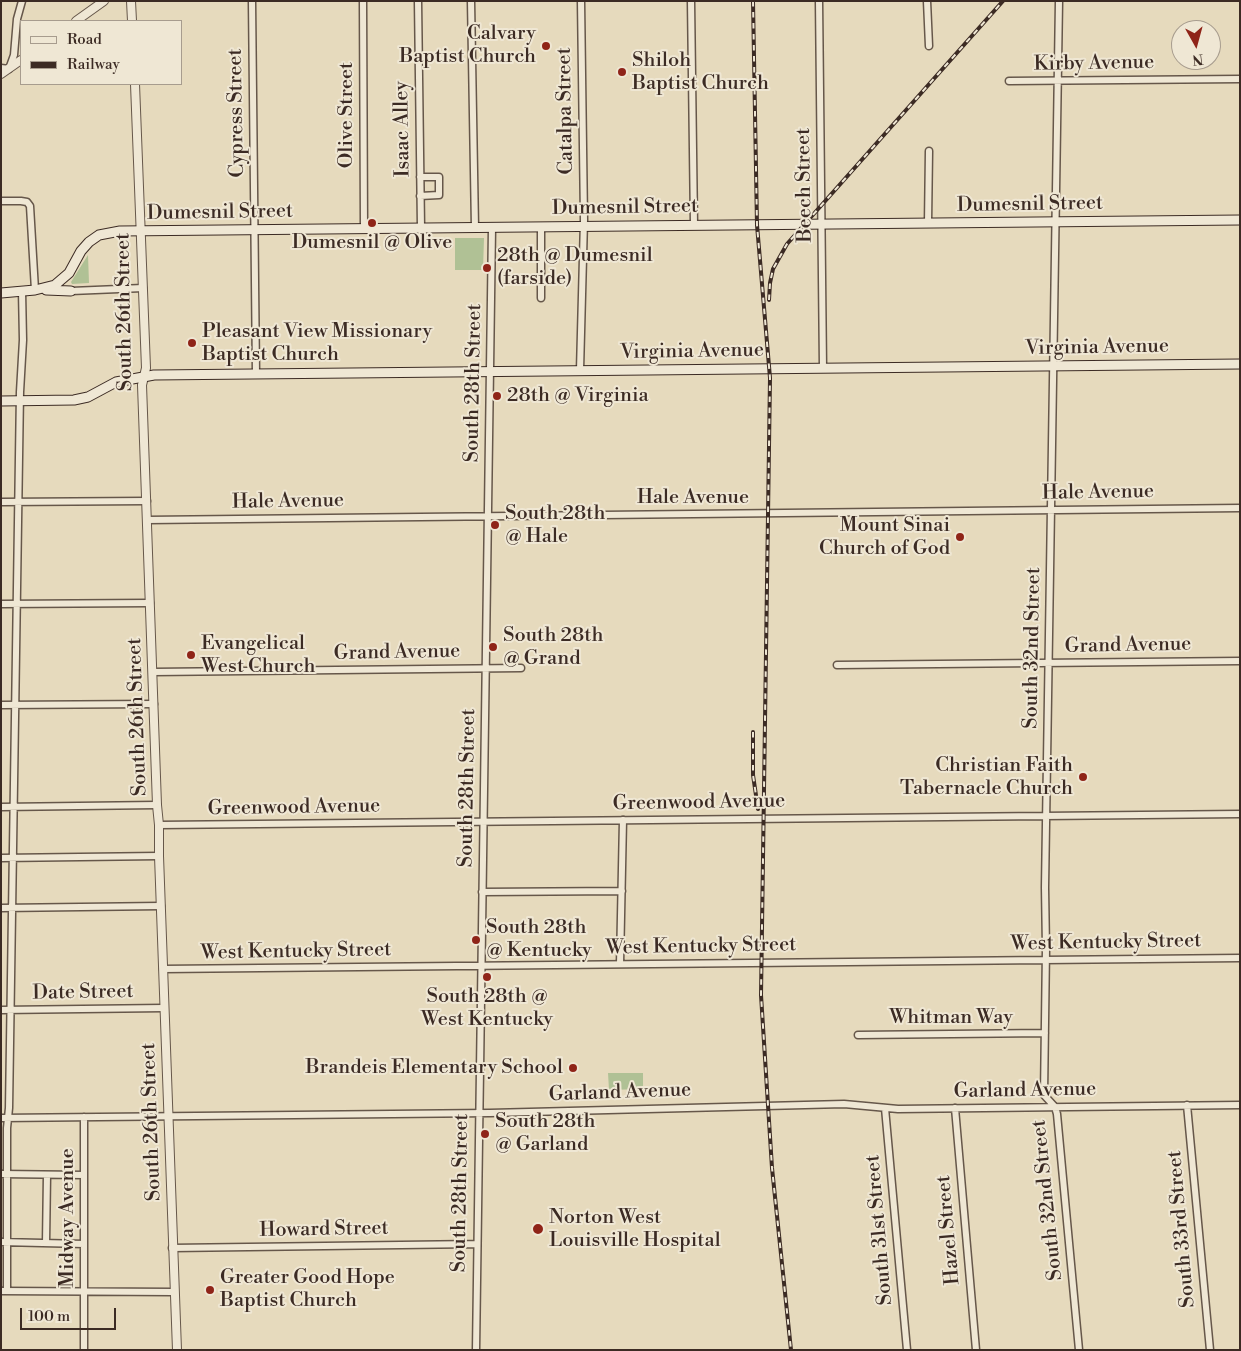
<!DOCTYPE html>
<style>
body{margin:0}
#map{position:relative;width:1241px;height:1351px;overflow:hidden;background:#e6dabd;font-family:"Libre Bodoni",serif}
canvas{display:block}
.frame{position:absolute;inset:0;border:2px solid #3c2b24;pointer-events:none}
.legend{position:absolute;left:20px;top:20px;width:162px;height:65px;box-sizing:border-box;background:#efe7d4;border:1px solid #a79c8e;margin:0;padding:6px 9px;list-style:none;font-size:15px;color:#3c2b24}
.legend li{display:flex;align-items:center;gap:10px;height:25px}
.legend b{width:25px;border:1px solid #a79c8e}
.north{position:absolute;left:1171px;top:20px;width:50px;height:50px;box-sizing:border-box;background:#efe7d4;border:1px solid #a79c8e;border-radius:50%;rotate:173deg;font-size:14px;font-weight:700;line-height:20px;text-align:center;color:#3c2b24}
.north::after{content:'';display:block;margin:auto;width:18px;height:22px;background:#8f2418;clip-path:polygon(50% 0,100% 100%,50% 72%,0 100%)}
.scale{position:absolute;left:20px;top:1308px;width:96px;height:22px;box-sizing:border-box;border:2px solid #3c2b24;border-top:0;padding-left:6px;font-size:15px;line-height:18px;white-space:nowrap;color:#3c2b24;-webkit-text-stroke:4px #efe7d4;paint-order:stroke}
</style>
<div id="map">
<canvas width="1241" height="1351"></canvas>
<div class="frame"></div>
<ul class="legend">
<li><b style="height:6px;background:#efe7d4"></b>Road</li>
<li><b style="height:6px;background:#3c2b24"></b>Railway</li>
</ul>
<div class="north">N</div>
<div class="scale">100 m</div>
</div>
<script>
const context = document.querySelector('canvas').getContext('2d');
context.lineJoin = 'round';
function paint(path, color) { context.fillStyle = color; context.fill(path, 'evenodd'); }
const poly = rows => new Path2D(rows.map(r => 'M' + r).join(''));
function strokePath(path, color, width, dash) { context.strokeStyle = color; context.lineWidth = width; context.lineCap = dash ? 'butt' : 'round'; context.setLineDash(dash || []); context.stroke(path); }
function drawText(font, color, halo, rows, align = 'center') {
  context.font = font + ' "Libre Bodoni",serif'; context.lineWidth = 4; context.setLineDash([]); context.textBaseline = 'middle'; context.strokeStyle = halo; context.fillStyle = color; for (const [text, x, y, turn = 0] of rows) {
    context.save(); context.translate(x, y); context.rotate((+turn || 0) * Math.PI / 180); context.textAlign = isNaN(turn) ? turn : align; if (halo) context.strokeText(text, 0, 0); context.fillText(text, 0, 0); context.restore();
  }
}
paint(poly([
 [455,238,484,238,483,270,455,270],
 [88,255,89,283,72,284,71,282],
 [608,1073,643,1073,643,1089,609,1090]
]), '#b0c195');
const minor = poly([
 [252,1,256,374],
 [363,1,364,229],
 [418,1,421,228],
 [471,1,475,228],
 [691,1,694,225],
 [819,1,823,368],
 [927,1,929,46],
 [1059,1,1045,887,1046,949,1044,1095,1055,1107,1057,1114,1079,1350],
 [1,68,9,69,14,55,17,19,22,1],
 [1009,81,1240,79],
 [420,177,439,177,439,195,420,196],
 [1,201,21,201,27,202,30,206,35,290],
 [928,223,929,151],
 [541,227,541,298],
 [71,291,143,288],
 [580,370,584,220,581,1],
 [1,502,147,501],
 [147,520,1240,508],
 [1,604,150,603],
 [837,665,1240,661],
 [153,672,521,668],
 [1,705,154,704],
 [1,807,157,805],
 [159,825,1240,814],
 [1,858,159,856],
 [482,892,622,891],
 [1,908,161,906],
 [620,964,623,820],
 [163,969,1240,958],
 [1,1010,164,1008],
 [858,1035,1045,1033],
 [1187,1105,1210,1350],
 [885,1108,907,1350],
 [955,1108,976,1350],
 [1,1118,490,1113,844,1104,898,1109,1240,1105],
 [1,1174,84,1175],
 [1,1242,84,1244],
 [46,1243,47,1175],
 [172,1248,477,1244],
 [1,1291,174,1292],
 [7,1291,7,1128,9,1108,20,392,23,340,22,291],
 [84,1350,84,1117],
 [476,1350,492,228]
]);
const tertiary = poly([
 [131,1,132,21],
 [76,21,104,1],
 [1,74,21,60],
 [135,84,146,368,142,385,157,805,159,825,159,856,177,1350]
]);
const secondary = poly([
 [46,290,71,291],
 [1,293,35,290,55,285,69,273,81,251,89,242,99,235,120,231,1240,220],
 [1,401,74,400,88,397,116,382,154,375,1240,364]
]);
strokePath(minor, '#66574a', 9);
strokePath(tertiary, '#66574a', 10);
strokePath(secondary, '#3c2b24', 11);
strokePath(minor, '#efe7d4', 6);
strokePath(tertiary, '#efe7d4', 8);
strokePath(secondary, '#efe7d4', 9);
const rail = poly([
 [753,1,757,225,770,378,761,995,772,1168,791,1350],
 [769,300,770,283,773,269,787,244,1003,1],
 [753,732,753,775,758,809]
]);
strokePath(rail, '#3c2b24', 4);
strokePath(rail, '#efe7d4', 2, [5.5]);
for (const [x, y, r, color] of [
 [546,46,5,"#8f2418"],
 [622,72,5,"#8f2418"],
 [372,223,5,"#8f2418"],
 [487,268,5,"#8f2418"],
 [192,343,5,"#8f2418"],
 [497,396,5,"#8f2418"],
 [495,525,5,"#8f2418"],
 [960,537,5,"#8f2418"],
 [493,647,5,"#8f2418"],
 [191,655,5,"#8f2418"],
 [1083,777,5,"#8f2418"],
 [476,940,5,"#8f2418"],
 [487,977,5,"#8f2418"],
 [573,1068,5,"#8f2418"],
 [485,1134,5,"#8f2418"],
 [538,1229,6,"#8f2418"],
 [210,1290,5,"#8f2418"]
]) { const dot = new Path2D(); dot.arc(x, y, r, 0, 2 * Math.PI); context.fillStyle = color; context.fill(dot); strokePath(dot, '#efe7d4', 2); }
drawText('20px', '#3c2b24', '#efe7d4', [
 ["Calvary",536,34,"right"],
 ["Baptist Church",536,57,"right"],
 ["Shiloh",632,61],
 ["Baptist Church",632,84],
 ["Dumesnil @ Olive",372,243,"center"],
 ["28th @ Dumesnil",497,256],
 ["(farside)",497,279],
 ["Pleasant View Missionary",202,332],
 ["Baptist Church",202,355],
 ["28th @ Virginia",507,396],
 ["South 28th",505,514],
 ["@ Hale",505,537],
 ["Mount Sinai",950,526,"right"],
 ["Church of God",950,549,"right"],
 ["South 28th",503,636],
 ["@ Grand",503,659],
 ["Evangelical",201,644],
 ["West Church",201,667],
 ["Christian Faith",1073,766,"right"],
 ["Tabernacle Church",1073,789,"right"],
 ["South 28th",486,928],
 ["@ Kentucky",486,951],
 ["South 28th @",487,997,"center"],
 ["West Kentucky",487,1020,"center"],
 ["Brandeis Elementary School",563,1068,"right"],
 ["South 28th",495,1122],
 ["@ Garland",495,1145],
 ["Norton West",549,1218],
 ["Louisville Hospital",549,1241],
 ["Greater Good Hope",220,1278],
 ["Baptist Church",220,1301]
], 'left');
drawText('20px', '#3c2b24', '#efe7d4', [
 ["Kirby Avenue",1094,64,-1],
 ["Catalpa Street",566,111,-91],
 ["Cypress Street",237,113,-91],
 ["Olive Street",347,115,-90],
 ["Isaac Alley",403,129,-91],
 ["Beech Street",805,185,-91],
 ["Dumesnil Street",1030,205,-1],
 ["Dumesnil Street",625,208,-1],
 ["Dumesnil Street",220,213,-1],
 ["South 26th Street",125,312,-91],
 ["Virginia Avenue",1097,348,-1],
 ["Virginia Avenue",692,352,-1],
 ["South 28th Street",474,383,-89],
 ["Hale Avenue",1098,493,-1],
 ["Hale Avenue",693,498],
 ["Hale Avenue",288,502,-1],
 ["Grand Avenue",1128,646,-1],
 ["South 32nd Street",1033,648,-89],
 ["Grand Avenue",397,653,-1],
 ["South 26th Street",138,717,-92],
 ["South 28th Street",468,788,-89],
 ["Greenwood Avenue",699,803,-1],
 ["Greenwood Avenue",294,808,-1],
 ["West Kentucky Street",1106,943,-1],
 ["West Kentucky Street",701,947,-1],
 ["West Kentucky Street",296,952,-1],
 ["Date Street",83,993,-1],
 ["Whitman Way",951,1018],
 ["Garland Avenue",1025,1091,-1],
 ["Garland Avenue",620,1093,-2],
 ["South 26th Street",152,1122,-92],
 ["South 28th Street",461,1193,-89],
 ["South 32nd Street",1048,1200,-96],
 ["Midway Avenue",68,1218,-90],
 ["South 33rd Street",1182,1229,-95],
 ["Howard Street",324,1230,-1],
 ["South 31st Street",880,1230,-95],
 ["Hazel Street",949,1230,-95]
]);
</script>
